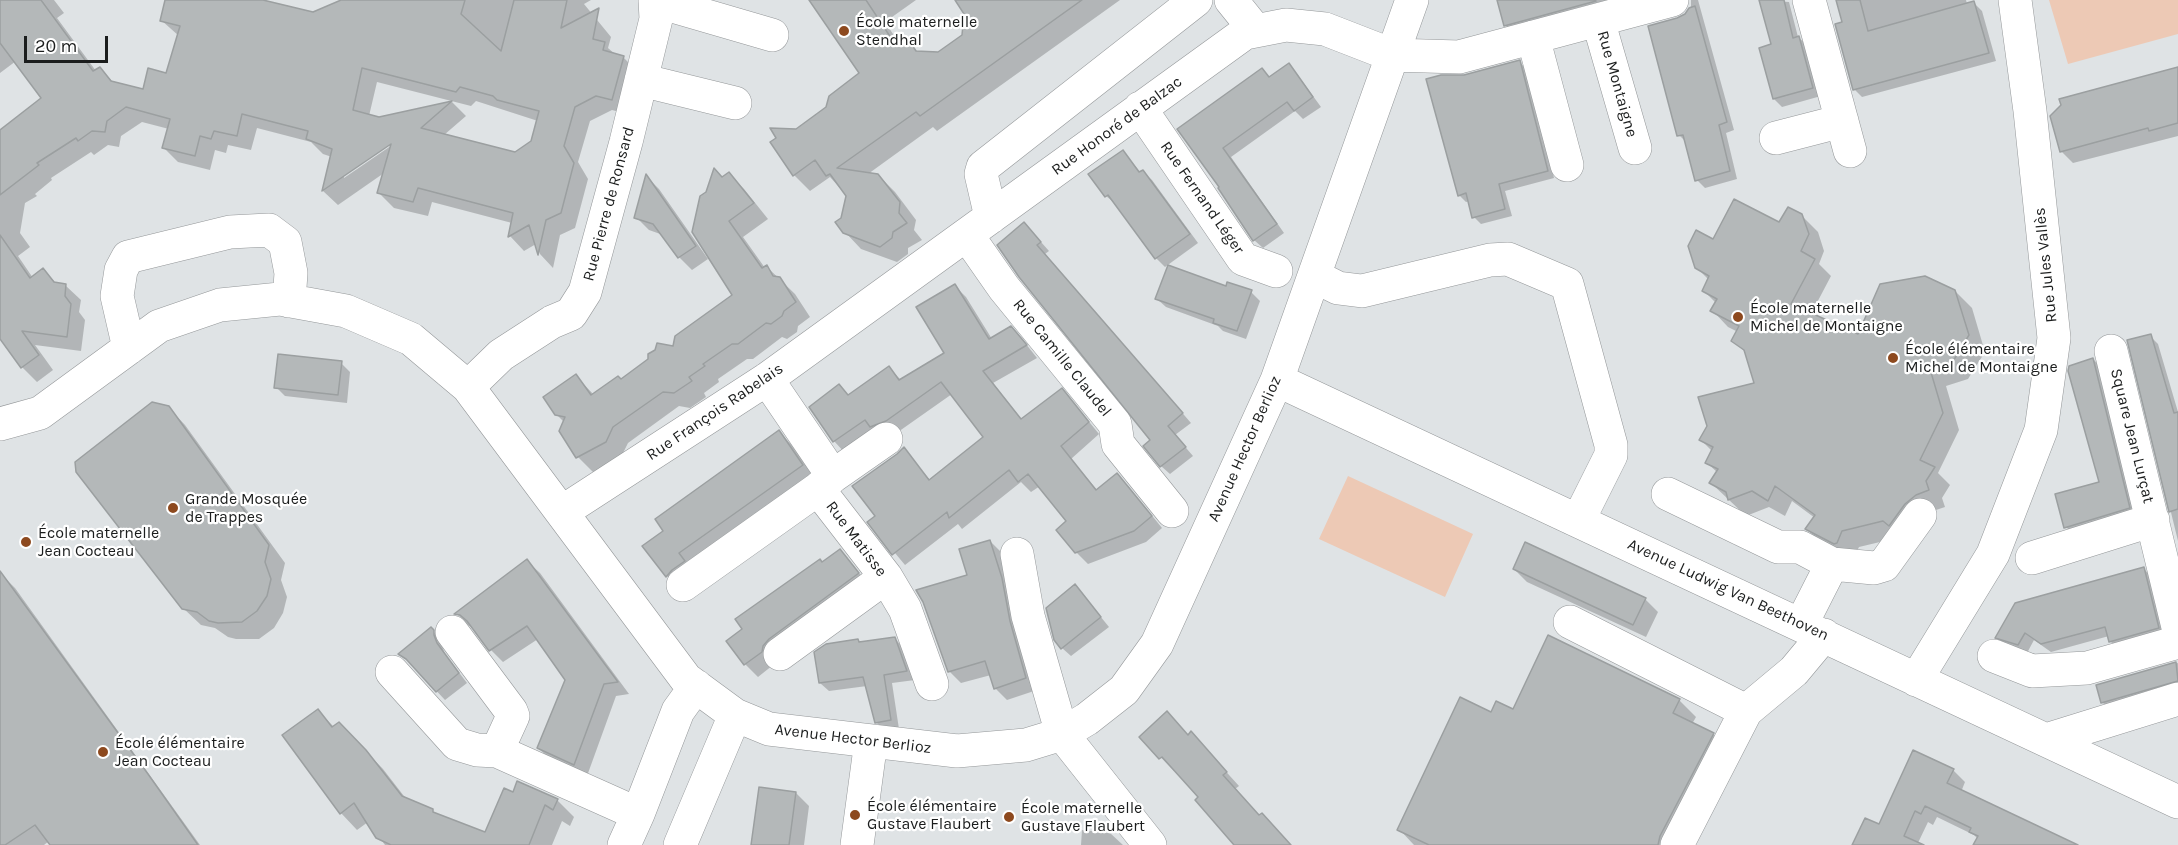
<!DOCTYPE html>
<meta charset="utf-8">
<style>
body{margin:0}
#map{position:relative;width:2178px;height:845px;overflow:hidden;background:#dfe3e5;font-family:Karla,sans-serif}
canvas{display:block}
.scale{position:absolute;left:24px;top:36px;width:84px;height:27px;box-sizing:border-box;border:3px solid #1b1d1d;border-top:0;padding-left:8px;font-size:18px;line-height:21px;white-space:nowrap;color:#1b1d1d;-webkit-text-stroke:4px #fff;paint-order:stroke}
</style>
<div id="map">
<canvas width="2178" height="845"></canvas>
<div class="scale">20 m</div>
</div>
<script>
const context = document.querySelector('canvas').getContext('2d');
context.lineJoin = 'round';
function paint(path, color) { context.fillStyle = color; context.fill(path, 'evenodd'); }
const poly = rows => new Path2D(rows.map(r => 'M' + r).join(''));
function strokePath(path, color, width, dash) { context.strokeStyle = color; context.lineWidth = width; context.lineCap = dash ? 'butt' : 'round'; context.setLineDash(dash || []); context.stroke(path); }
function drawText(font, color, halo, rows, align = 'center') {
  context.font = font + ' Karla,sans-serif'; context.lineWidth = 4.5; context.setLineDash([]); context.textBaseline = 'middle'; context.strokeStyle = halo; context.fillStyle = color; for (const [text, x, y, turn = 0] of rows) {
    context.save(); context.translate(x, y); context.rotate((+turn || 0) * Math.PI / 180); context.textAlign = isNaN(turn) ? turn : align; if (halo) context.strokeText(text, 0, 0); context.fillText(text, 0, 0); context.restore();
  }
}
paint(poly([
 [2049,0,2178,0,2178,34,2068,64],
 [1348,476,1473,534,1445,597,1319,539]
]), '#edc9b5');
paint(poly([
 [0,0,54,0,64,13,57,18,96,71,100,68,115,84,144,90,167,74,179,36,161,20,167,0,261,0,313,14,343,0,591,0,584,4,611,37,608,48,616,55,623,57,638,72,627,114,612,110,590,121,578,162,588,179,575,228,560,235,553,268,540,254,536,244,524,251,510,236,512,223,432,202,428,216,394,208,379,193,384,173,338,205,323,191,332,157,323,154,311,142,257,128,251,150,228,145,226,153,215,150,210,170,178,162,163,147,169,129,142,122,121,136,119,147,108,145,94,155,91,152,51,178,52,180,35,194,37,196,25,203,20,233,30,247,18,256,33,278,43,270,57,284,66,286,81,300,79,312,85,320,81,351,35,345,53,370,37,382,22,367,0,336,0,132,43,98,16,61,0,73],
 [377,82,471,106,476,101,538,121,533,142,515,153,444,135,466,116,452,102,379,118,369,116],
 [396,138,398,141,344,178,344,174],
 [810,0,916,0,885,22,901,46,907,41,919,53,939,54,964,36,966,13,962,0,1120,0,937,131,933,127,868,174,878,175,895,192,916,220,914,230,922,240,908,248,908,254,897,262,861,249,845,232,842,219,847,196,830,177,810,191,794,175,797,131,828,108,861,73],
 [1498,0,1608,0,1574,9,1513,33,1505,25],
 [1691,0,1698,0,1734,130,1726,133,1737,179,1705,188,1697,180,1687,143,1679,135,1677,20,1686,15,1691,6],
 [1760,0,1789,2,1798,37,1807,45,1821,96,1782,107,1774,99,1773,45],
 [1837,0,1966,0,1967,4,1973,2,1982,11,1996,61,1862,97,1854,89,1844,23],
 [1519,62,1527,69,1554,178,1505,191,1512,216,1481,224,1474,217,1470,201,1466,202,1459,195,1464,77],
 [1288,65,1297,74,1321,107,1303,119,1295,111,1231,157,1284,233,1263,248,1254,240,1221,188,1179,130,1262,70,1270,78],
 [2178,68,2178,136,2073,163,2061,151,2062,105],
 [1123,151,1141,173,1143,172,1152,180,1198,243,1165,267,1156,258,1116,204,1106,196],
 [729,174,744,189,768,219,743,237,765,268,767,267,795,294,810,317,798,326,797,332,787,339,782,337,753,359,747,359,718,379,719,382,704,393,706,397,690,408,679,406,628,443,621,457,593,472,578,457,560,431,564,422,556,414,576,376,594,395,675,347,735,295,723,178],
 [647,177,659,189,708,259,692,270,679,257,663,235,649,230,636,217],
 [1801,215,1818,232,1824,251,1819,264,1831,276,1811,314,1859,335,1955,291,1972,308,1985,352,1968,379,1946,386,1959,430,1938,473,1950,485,1942,498,1945,507,1933,511,1901,537,1859,547,1853,559,1823,546,1807,529,1815,518,1792,501,1785,516,1769,507,1746,516,1711,483,1718,473,1706,462,1712,451,1701,440,1756,384,1747,354,1733,340,1738,332,1728,327,1712,310,1716,303,1704,291,1709,280,1696,267,1713,241,1779,224],
 [1033,233,1049,251,1045,254,1191,423,1175,435,1193,456,1170,474,1161,466,1152,440,1020,276],
 [955,286,966,297,992,339,1022,339,1037,358,993,383,1022,420,1062,390,1073,402,1099,434,1071,459,1098,491,1117,475,1129,487,1162,528,1146,542,1088,564,1076,552,1069,521,1040,486,1031,492,1021,482,962,529,958,524,905,565,870,523,877,517,904,449,930,480,985,437,952,394,898,432,845,453,834,441,839,386,849,396,889,368,901,380,946,353],
 [1227,288,1251,292,1260,301,1246,339,1223,331,1218,326,1166,307,1157,299],
 [2150,336,2158,344,2178,412,2178,541,2129,341],
 [2093,359,2100,366,2136,514,2073,534,2066,527,2101,483],
 [341,363,350,372,347,403,285,396,276,387],
 [168,407,185,425,285,563,281,580,287,597,283,613,274,628,259,639,236,639,228,637,215,628,201,625,183,608],
 [779,432,792,445,815,478,680,589,667,576,644,546,665,531],
 [990,541,1002,553,1037,690,1007,700,995,688,991,675,961,683,949,671,968,576],
 [840,551,871,587,758,677,745,664,823,564],
 [527,561,540,573,629,694,616,696,587,776,551,760,538,748,567,680,538,639,503,662,491,650,474,627,469,626,457,614],
 [1514,569,1645,599,1658,612,1646,637,1527,582],
 [2144,569,2153,578,2167,637,2119,650,2110,641,2109,636,2051,652,2034,640,2027,653,2006,646,1997,638],
 [0,573,15,588,200,845,52,845,49,841,44,845,0,845],
 [1083,595,1109,627,1071,656,1062,648],
 [431,629,439,638,445,654,467,683,445,700,414,667,400,654],
 [895,639,904,648,915,680,892,683,899,729,885,731,876,722,867,686,829,691,820,683,860,643],
 [2178,663,2178,689,2110,710,2102,702,2098,686],
 [1679,700,1696,717,1692,724,1713,734,1730,751,1681,845,1414,845,1399,829,1492,714],
 [318,711,334,727,356,741,383,769,407,800,432,811,438,816,485,835,514,794,557,800,574,817,570,826,562,821,552,845,385,845,368,822,357,830,341,813],
 [1191,733,1239,786,1235,789,1260,817,1291,845,1237,845,1200,797,1176,770,1174,771,1141,737,1189,736],
 [1953,770,1965,782,1961,792,2074,845,1978,845,1978,839,1974,835,1937,817,1933,825,1928,822,1917,845,1853,845],
 [796,793,809,806,804,845,753,845],
 [1082,830,1110,833,1123,845,1081,845]
]), '#0003');
const building = poly([
 [0,0,41,0,93,71,100,67,111,81,143,89,148,68,166,73,180,26,160,21,165,0,263,0,313,12,341,0,465,0,461,14,501,51,514,0,567,0,561,28,599,8,593,39,605,42,603,50,624,56,612,100,596,96,575,107,564,146,574,163,561,213,546,220,538,255,529,225,508,237,513,213,418,188,413,202,377,193,391,144,322,191,332,149,306,139,308,131,242,114,237,136,214,131,211,139,200,136,195,156,162,148,170,119,126,107,107,121,105,132,92,131,78,141,76,138,37,163,39,165,0,195,0,130,41,98,0,43,0,0],
 [362,68,456,92,460,87,493,96,497,100,539,111,531,141,515,152,421,128,452,101,379,117,353,110,362,68],
 [809,0,866,0,897,47,908,39,916,51,938,52,962,35,964,14,955,0,1082,0,920,116,916,112,837,168,878,174,900,202,899,213,907,223,893,232,892,238,880,247,843,233,835,222,841,218,846,196,830,174,826,176,815,160,793,176,770,142,776,138,770,128,796,129,826,107,829,96,859,73,809,0],
 [1497,0,1595,0,1596,1,1504,26,1497,0],
 [1759,0,1784,0,1793,38,1799,36,1813,88,1773,99,1759,48,1771,44,1759,0],
 [1836,0,1860,0,1868,31,1974,1,1989,53,1853,90,1835,24,1842,22,1836,0],
 [1695,6,1727,122,1719,125,1730,171,1695,181,1683,135,1677,136,1648,26,1677,18,1685,14,1689,8,1695,6],
 [1520,60,1548,171,1499,184,1505,209,1472,218,1466,193,1458,196,1426,79,1441,75,1464,75,1520,60],
 [1289,63,1313,97,1294,111,1287,102,1223,148,1277,224,1253,241,1218,188,1219,187,1177,129,1262,68,1269,77,1289,63],
 [2178,67,2178,123,2149,131,2148,128,2060,152,2050,116,2061,105,2059,99,2178,67],
 [1123,150,1139,172,1143,170,1190,234,1155,259,1108,195,1105,197,1088,174,1123,150],
 [714,168,722,177,729,172,754,203,729,221,762,268,767,265,773,276,780,277,796,302,784,311,782,316,771,324,766,323,738,344,732,344,703,364,705,366,689,377,692,381,674,393,663,392,613,427,606,442,576,458,559,431,565,417,555,415,543,397,576,374,591,395,618,376,621,379,648,359,648,354,655,350,657,343,673,346,675,336,732,295,692,232,700,196,706,192,714,168],
 [646,174,696,246,678,258,653,224,634,218,646,174],
 [1734,199,1779,222,1788,207,1802,214,1809,234,1801,251,1815,259,1791,304,1858,334,1880,284,1925,276,1955,290,1969,335,1952,363,1930,369,1943,413,1920,460,1935,467,1926,481,1929,490,1916,495,1905,504,1889,526,1883,521,1842,531,1837,543,1834,544,1805,529,1815,515,1775,486,1768,501,1752,491,1728,500,1726,492,1709,483,1718,469,1705,463,1713,447,1699,440,1707,426,1698,397,1754,383,1744,350,1731,341,1739,326,1710,311,1717,299,1702,291,1709,276,1695,268,1688,246,1696,230,1713,239,1734,199],
 [1024,222,1041,242,1037,245,1183,413,1168,426,1186,447,1160,467,1143,446,1150,440,1019,277,997,245,1024,222],
 [0,235,30,278,43,268,54,282,66,284,65,296,71,304,67,337,22,331,39,355,21,368,0,339,0,235],
 [1168,265,1226,286,1227,282,1252,290,1237,331,1213,323,1214,319,1155,299,1168,265],
 [955,284,989,339,1011,326,1027,345,983,371,1021,419,1062,388,1089,422,1061,446,1096,490,1117,473,1152,516,1134,531,1075,553,1056,530,1066,521,1028,474,1018,482,1009,470,949,518,947,512,892,555,867,522,875,516,852,486,897,454,904,447,929,480,983,437,941,382,886,421,870,427,865,420,833,442,809,407,839,384,848,395,889,366,899,380,944,353,916,307,955,284],
 [2151,334,2174,413,2178,412,2178,509,2169,512,2127,340,2151,334],
 [278,354,342,361,338,395,274,388,278,354],
 [2093,358,2130,508,2064,528,2055,494,2099,482,2068,371,2069,366,2093,358],
 [152,402,169,406,269,545,265,562,271,579,267,596,257,611,242,622,218,623,209,621,197,612,182,609,76,472,75,462,152,402],
 [779,430,803,465,679,553,685,561,672,570,666,577,642,546,663,531,655,519,779,430],
 [990,540,1002,578,1010,621,1026,678,994,689,985,661,948,672,923,602,916,590,967,575,959,549,990,540],
 [1525,542,1646,598,1633,625,1513,569,1525,542],
 [840,549,859,573,769,639,763,646,762,652,744,665,726,641,742,629,735,619,820,559,822,562,840,549],
 [527,559,618,682,604,684,574,765,537,748,565,680,527,626,489,651,467,621,460,615,454,614,527,559],
 [2144,567,2159,628,2109,642,2105,627,2041,644,2025,633,2018,645,1995,638,2015,603,2144,567],
 [0,571,148,774,198,845,50,845,35,825,5,845,0,845,0,571],
 [1075,584,1101,617,1061,649,1054,640,1046,608,1075,584],
 [431,627,434,630,434,635,437,643,459,673,436,692,406,659,398,654,431,627],
 [1548,635,1680,699,1673,713,1714,733,1660,836,1658,845,1429,845,1397,830,1460,697,1491,712,1496,701,1513,709,1548,635],
 [895,637,907,671,884,675,891,720,875,723,863,677,819,683,814,652,826,644,858,639,859,642,895,637],
 [2176,662,2178,681,2101,703,2096,685,2176,662],
 [318,709,332,727,339,722,366,750,402,796,433,809,433,812,485,832,504,788,513,792,517,781,558,799,553,810,545,805,529,845,391,845,376,838,354,803,340,814,282,735,318,709],
 [1167,711,1188,735,1191,731,1227,772,1223,775,1259,815,1262,813,1291,845,1234,845,1195,800,1198,797,1162,757,1159,759,1139,737,1167,711],
 [1913,750,1954,769,1947,783,2078,845,1973,845,1978,836,1969,832,1971,828,1925,806,1921,814,1915,811,1904,836,1924,845,1852,845,1865,818,1879,824,1913,750],
 [759,787,796,792,789,845,751,845,759,787]
]);
paint(building, '#b4b8b9');
strokePath(building, '#9b9fa0', 1.5);
const minor = poly([
 [1231,0,1256,31],
 [1809,0,1850,151],
 [655,1,772,35],
 [1598,20,1635,148],
 [1533,37,1567,165],
 [641,80,735,103],
 [1140,108,1243,259,1276,271],
 [1776,138,1842,121],
 [991,217,981,174,983,167,1196,0],
 [967,235,1004,288,1115,424,1118,444,1172,511],
 [1314,276,1338,288,1362,291,1490,260,1508,259,1567,284,1611,445,1611,455,1578,521],
 [129,348,117,296,121,270,128,257,230,232,269,230,285,242,291,273,289,301],
 [2111,351,2178,627],
 [767,379,833,476,818,489,886,577,905,609,932,684],
 [1277,380,2178,802],
 [468,387,501,355,552,322,571,314,585,292,626,142,656,19,655,0],
 [0,424,40,413,159,326,220,305,280,299,346,311,411,339,468,387,686,679,735,715,769,729,957,751,1026,745,1062,734,1087,719,1124,690,1157,644,1277,380,1412,0],
 [833,476,886,439],
 [1668,494,1778,547,1800,547,1832,564,1801,625],
 [562,512,767,379,1245,33,1286,25,1325,29,1392,55,1459,57,1672,0],
 [1017,554,1028,616,1062,734,1150,845],
 [2032,558,2153,520],
 [1832,564,1874,568,1884,565,1920,515],
 [683,585,818,489],
 [1570,622,1746,711,1794,671,1824,635],
 [452,632,511,711,513,716,497,751],
 [780,654,886,577],
 [1994,656,2032,671,2087,668,2178,642],
 [392,672,457,744,477,750,497,751,638,814],
 [1916,680,1993,554,2041,430,2054,338,2030,111,2015,0],
 [2046,740,2178,699],
 [624,845,638,814,678,711,696,686],
 [680,845,735,715],
 [857,845,871,741],
 [1677,845,1746,711]
]);
strokePath(minor, '#949799', 34);
strokePath(minor, '#fff', 33);
for (const [x, y, r, color] of [
 [844,31,6,"#8d491e"],
 [1738,317,6,"#8d491e"],
 [1893,358,6,"#8d491e"],
 [173,508,6,"#8d491e"],
 [26,542,6,"#8d491e"],
 [103,752,6,"#8d491e"],
 [855,815,6,"#8d491e"],
 [1009,817,6,"#8d491e"]
]) { const dot = new Path2D(); dot.arc(x, y, r, 0, 2 * Math.PI); context.fillStyle = color; context.fill(dot); strokePath(dot, '#fff', 2); }
drawText('16px', '#1b1d1d', '#fff', [
 ["École maternelle",856,22],
 ["Stendhal",856,40],
 ["École maternelle",1750,308],
 ["Michel de Montaigne",1750,326],
 ["École élémentaire",1905,349],
 ["Michel de Montaigne",1905,367],
 ["Grande Mosquée",185,499],
 ["de Trappes",185,517],
 ["École maternelle",38,533],
 ["Jean Cocteau",38,551],
 ["École élémentaire",115,743],
 ["Jean Cocteau",115,761],
 ["École élémentaire",867,806],
 ["Gustave Flaubert",867,824],
 ["École maternelle",1021,808],
 ["Gustave Flaubert",1021,826]
], 'left');
drawText('16px', '#1b1d1d', '#fff', [
 ["Rue Montaigne",1617,84,74],
 ["Rue Honoré de Balzac",1117,126,-36],
 ["Rue Fernand Léger",1202,198,55],
 ["Rue Pierre de Ronsard",609,204,-75],
 ["Rue Jules Vallès",2046,265,-96],
 ["Rue Camille Claudel",1062,358,51],
 ["Rue François Rabelais",715,412,-34],
 ["Square Jean Lurçat",2132,436,76],
 ["Avenue Hector Berlioz",1245,449,-66],
 ["Rue Matisse",856,539,53],
 ["Avenue Ludwig Van Beethoven",1728,590,25],
 ["Avenue Hector Berlioz",853,739,7]
]);
</script>
